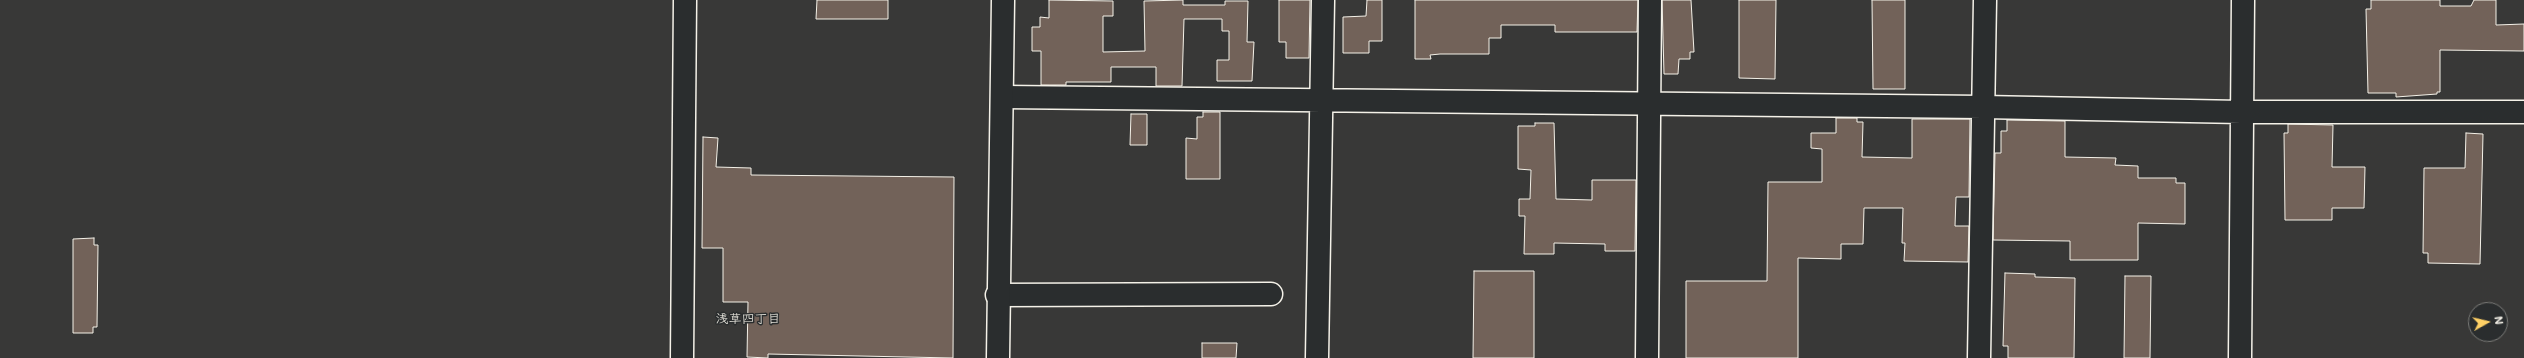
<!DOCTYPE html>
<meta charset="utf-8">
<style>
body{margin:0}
#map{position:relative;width:2524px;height:358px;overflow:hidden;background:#383837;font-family:Mali,sans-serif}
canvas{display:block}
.north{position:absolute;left:2468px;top:302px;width:40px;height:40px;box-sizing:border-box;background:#2a2d2e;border:1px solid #7b7b78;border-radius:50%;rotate:82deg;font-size:11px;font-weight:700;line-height:16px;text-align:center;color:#f4f1e8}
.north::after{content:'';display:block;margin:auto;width:14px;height:18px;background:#ffd166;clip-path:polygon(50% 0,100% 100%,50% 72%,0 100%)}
</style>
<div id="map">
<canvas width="2524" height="358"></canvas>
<div class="north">N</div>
</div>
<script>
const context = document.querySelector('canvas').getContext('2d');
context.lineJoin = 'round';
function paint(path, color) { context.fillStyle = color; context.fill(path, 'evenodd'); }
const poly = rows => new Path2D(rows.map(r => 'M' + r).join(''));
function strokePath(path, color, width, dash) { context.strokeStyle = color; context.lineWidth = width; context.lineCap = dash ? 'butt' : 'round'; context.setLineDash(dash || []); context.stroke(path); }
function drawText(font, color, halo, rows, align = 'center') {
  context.font = font + ' Mali,"Klee One",sans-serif'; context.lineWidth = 3; context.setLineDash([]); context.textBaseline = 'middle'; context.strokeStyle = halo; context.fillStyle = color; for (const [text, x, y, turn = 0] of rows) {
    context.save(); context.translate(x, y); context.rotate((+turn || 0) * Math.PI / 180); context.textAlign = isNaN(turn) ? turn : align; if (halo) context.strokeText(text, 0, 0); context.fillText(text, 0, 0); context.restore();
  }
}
const building = poly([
 [817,0,888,0,888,19,816,19,817,0],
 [1049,0,1113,1,1113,16,1103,16,1103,52,1145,51,1144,1,1183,0,1183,5,1225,5,1225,1,1248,1,1247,42,1254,42,1252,81,1217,81,1217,60,1229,60,1229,31,1222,31,1222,19,1184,19,1182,86,1156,86,1156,67,1111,67,1111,82,1066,82,1066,85,1041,85,1041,51,1032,51,1032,27,1040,27,1040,17,1049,18,1049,0],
 [1279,0,1310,0,1309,58,1286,58,1286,42,1279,42,1279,0],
 [1367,0,1382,0,1382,41,1369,41,1369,53,1343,53,1343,17,1366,16,1367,0],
 [1415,0,1638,0,1637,32,1555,32,1555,25,1501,25,1501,38,1489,38,1489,54,1440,54,1430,55,1431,59,1415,59,1415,0],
 [1662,0,1691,0,1694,52,1690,52,1690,59,1679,59,1678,74,1664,74,1662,0],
 [1739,0,1776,0,1775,79,1739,78,1739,0],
 [1872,0,1905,0,1905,89,1873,89,1872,0],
 [2371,0,2440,0,2440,6,2471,6,2474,0,2496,0,2496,25,2524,24,2524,51,2440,50,2440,92,2437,92,2437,94,2396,97,2396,93,2368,93,2366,9,2371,9,2371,0],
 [1203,112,1220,112,1220,179,1186,179,1186,138,1197,139,1197,117,1203,117,1203,112],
 [1131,114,1147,114,1147,145,1130,145,1131,114],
 [1836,118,1857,118,1857,122,1863,122,1862,157,1912,158,1912,119,1970,119,1969,197,1956,197,1955,226,1969,226,1968,262,1904,261,1905,243,1902,243,1903,208,1864,208,1863,244,1841,244,1841,259,1798,258,1798,358,1686,358,1686,281,1767,281,1768,182,1822,182,1822,149,1811,148,1811,133,1836,133,1836,118],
 [2007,120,2065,121,2065,157,2116,158,2115,165,2138,166,2138,178,2176,178,2176,183,2185,183,2185,224,2138,223,2138,260,2070,260,2070,241,1993,240,1995,153,2001,153,2001,131,2007,131,2007,120],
 [1535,123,1554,123,1556,199,1592,200,1592,180,1636,180,1635,251,1605,251,1605,244,1554,243,1554,254,1524,254,1525,216,1519,216,1519,199,1530,199,1531,170,1518,169,1518,126,1535,126,1535,123],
 [2288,124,2333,125,2332,167,2365,167,2364,208,2332,208,2332,220,2285,220,2284,133,2288,133,2288,124],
 [2466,133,2483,134,2480,264,2428,263,2428,253,2423,253,2424,168,2465,168,2466,133],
 [703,137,718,138,716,167,751,168,751,175,954,177,953,358,768,354,768,358,747,357,748,302,723,302,723,248,702,248,703,137],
 [94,238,94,245,98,245,97,327,93,327,93,333,73,333,73,239,94,238],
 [1474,271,1534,271,1534,358,1473,358,1474,271],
 [2005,273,2035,274,2035,277,2075,278,2074,358,2008,358,2008,346,2003,346,2005,273],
 [2125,276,2151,276,2150,358,2124,358,2125,276],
 [1202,343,1237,343,1236,358,1202,358,1202,343]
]);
paint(building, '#726259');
strokePath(building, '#f4f1e8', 1);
const minor = poly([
 [1003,97,1983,107,2241,112,2524,112],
 [997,295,1271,294],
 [682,358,685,0],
 [1317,358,1323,0],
 [1647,358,1650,0],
 [1979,358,1985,0],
 [2240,358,2243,0]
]);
const tertiary = poly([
 [998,358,1003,0]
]);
strokePath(minor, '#f4f1e8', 25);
strokePath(tertiary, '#f4f1e8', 25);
strokePath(minor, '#2a2d2e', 22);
strokePath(tertiary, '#2a2d2e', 22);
drawText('13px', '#f4f1e8', '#2a2d2e', [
 ["浅草四丁目",748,319]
]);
</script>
